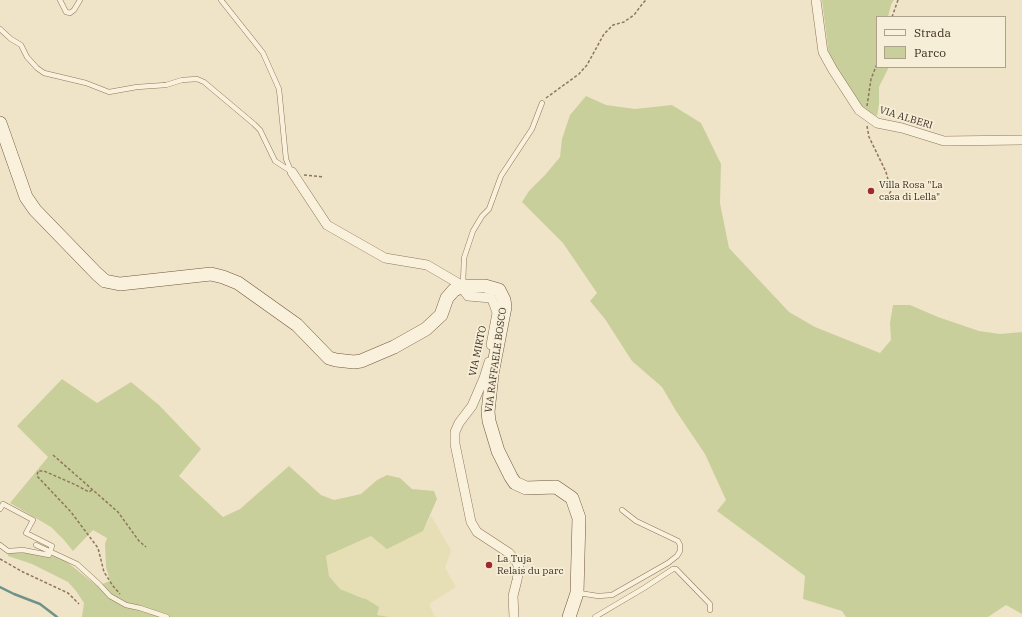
<!DOCTYPE html>
<style>
body{margin:0}
#map{position:relative;width:1022px;height:617px;overflow:hidden;background:#f0e4c8;font-family:"IBM Plex Serif",serif}
canvas{display:block}
.legend{position:absolute;left:876px;top:16px;width:130px;height:52px;box-sizing:border-box;background:#f7eed8;border:1px solid #ada18e;margin:0;padding:5px 7px;list-style:none;font-size:12px;color:#3d2e20}
.legend li{display:flex;align-items:center;gap:8px;height:20px}
.legend b{width:20px;border:1px solid #ada18e}
</style>
<div id="map">
<canvas width="1022" height="617"></canvas>
<ul class="legend">
<li><b style="height:5px;background:#faf1dc"></b>Strada</li>
<li><b style="height:11px;background:#c9cf9b"></b>Parco</li>
</ul>
</div>
<script>
const context = document.querySelector('canvas').getContext('2d');
context.lineJoin = 'round';
function paint(path, color) { context.fillStyle = color; context.fill(path, 'evenodd'); }
const poly = rows => new Path2D(rows.map(r => 'M' + r).join(''));
function strokePath(path, color, width, dash) { context.strokeStyle = color; context.lineWidth = width; context.lineCap = dash ? 'butt' : 'round'; context.setLineDash(dash || []); context.stroke(path); }
function drawText(font, color, halo, rows, align = 'center') {
  context.font = font + ' "IBM Plex Serif",serif'; context.lineWidth = 3.5; context.setLineDash([]); context.textBaseline = 'middle'; context.strokeStyle = halo; context.fillStyle = color; for (const [text, x, y, turn = 0] of rows) {
    context.save(); context.translate(x, y); context.rotate((+turn || 0) * Math.PI / 180); context.textAlign = isNaN(turn) ? turn : align; if (halo) context.strokeText(text, 0, 0); context.fillText(text, 0, 0); context.restore();
  }
}
paint(poly([
 [431,516,451,550,445,568,456,587,429,604,435,617,390,617,377,615,366,599,362,598,340,589,329,576,326,556,371,536,423,531]
]), '#e6deb5');
paint(poly([
 [822,0,894,0,891,5,888,17,877,17,877,67,889,67,879,87,879,105,877,116,864,110,841,77,829,55],
 [586,96,606,105,635,109,672,105,701,123,721,164,720,203,729,248,789,312,815,327,880,353,891,340,890,323,893,305,910,305,938,317,979,331,1000,334,1022,332,1022,614,1006,605,988,617,846,617,842,611,803,599,805,576,717,511,726,500,705,454,676,411,662,387,632,361,605,319,590,301,597,293,563,243,522,202,529,191,545,175,560,157,562,139,570,115],
 [62,379,97,403,131,382,159,405,201,449,179,476,223,517,240,509,289,466,321,495,334,500,361,494,377,480,387,475,400,478,412,489,434,491,437,499,423,531,387,549,371,536,326,556,329,576,340,589,362,598,366,599,379,607,377,615,390,617,82,617,84,603,76,591,68,582,32,564,8,556,8,551,23,550,49,555,62,558,97,586,110,581,106,567,105,544,107,538,93,530,73,551,64,540,51,527,10,503,48,457,17,426]
]), '#c9cf9b');
strokePath(poly([
 [0,587,14,594,40,604,57,617]
]), '#6f938a', 2.5);
const lane = poly([
 [60,0,66,12,70,13,74,10,80,0],
 [221,0,263,53,279,89,286,159,291,171],
 [0,29,11,39,21,45,27,57,37,68,44,73,86,83,109,92,137,87,166,85,182,80,197,79,204,82,254,124,260,130,275,161,292,172],
 [463,284,464,258,473,231,482,216,489,209,501,176,532,129,542,103],
 [0,509,3,504,33,520,26,533,52,546,49,555,23,550,8,551,0,545],
 [36,545,77,564,99,584,110,596,126,605,140,608,167,617],
 [579,593,598,596,612,595,668,563,677,556,680,551,680,545,678,541,636,521,622,510],
 [595,617,644,588,673,569,676,569,710,604,710,610]
]);
const street = poly([
 [816,0,823,52,833,70,859,110,877,123,902,128,944,141,1022,140],
 [292,172,327,225,385,258,427,265,463,286,465,292,468,296,491,298,494,304,497,313,491,345],
 [489,362,484,378,472,406,459,423,455,432,455,444,471,522,477,532,509,553,516,561,519,568,517,580,513,596,514,617]
]);
const secondary = poly([
 [0,123,26,197,35,210,97,274,105,281,120,284,211,274,223,277,238,283,297,325,329,358,336,360,354,362,361,361,394,347,426,329,441,315,447,298,454,290,463,286,485,286,499,290,504,300,505,307,492,374,488,412,489,421,498,451,511,477,515,483,526,488,556,487,572,498,579,518,577,593,569,617]
]);
strokePath(lane, '#8d765c', 5.5);
strokePath(street, '#8d765c', 10);
strokePath(secondary, '#6f573f', 14);
strokePath(poly([
 [892,17,898,0],
 [546,98,579,74,587,65,604,34,613,25,624,22,634,15,643,3,646,0],
 [867,106,871,79,877,64],
 [867,126,869,137,886,172,891,191,885,201],
 [304,175,324,177],
 [53,455,118,512,139,541,146,547],
 [92,490,89,492,76,485,44,471,38,471,37,476,71,512,98,548,104,572,113,586,120,594],
 [0,559,23,572,68,593,79,604]
]), '#8d765c', 1.5, [3, 2]);
strokePath(lane, '#faf1dc', 4.5);
strokePath(street, '#faf1dc', 9);
strokePath(secondary, '#faf1dc', 13);
for (const [x, y, r, color] of [
 [871,191,4,"#9e2a2b"],
 [489,565,4,"#9e2a2b"]
]) { const dot = new Path2D(); dot.arc(x, y, r, 0, 2 * Math.PI); context.fillStyle = color; context.fill(dot); strokePath(dot, '#f7eed8', 1.5); }
drawText('10px', '#3d2e20', '#f7eed8', [
 ["VIA ALBERI",906,118,17],
 ["VIA MIRTO",478,351,-78],
 ["VIA RAFFAELE BOSCO",496,360,-82]
]);
drawText('10px', '#3d2e20', '#f7eed8', [
 ["Villa Rosa \"La",879,185],
 ["casa di Lella\"",879,197],
 ["La Tuja",497,559],
 ["Relais du parc",497,571]
], 'left');
</script>
